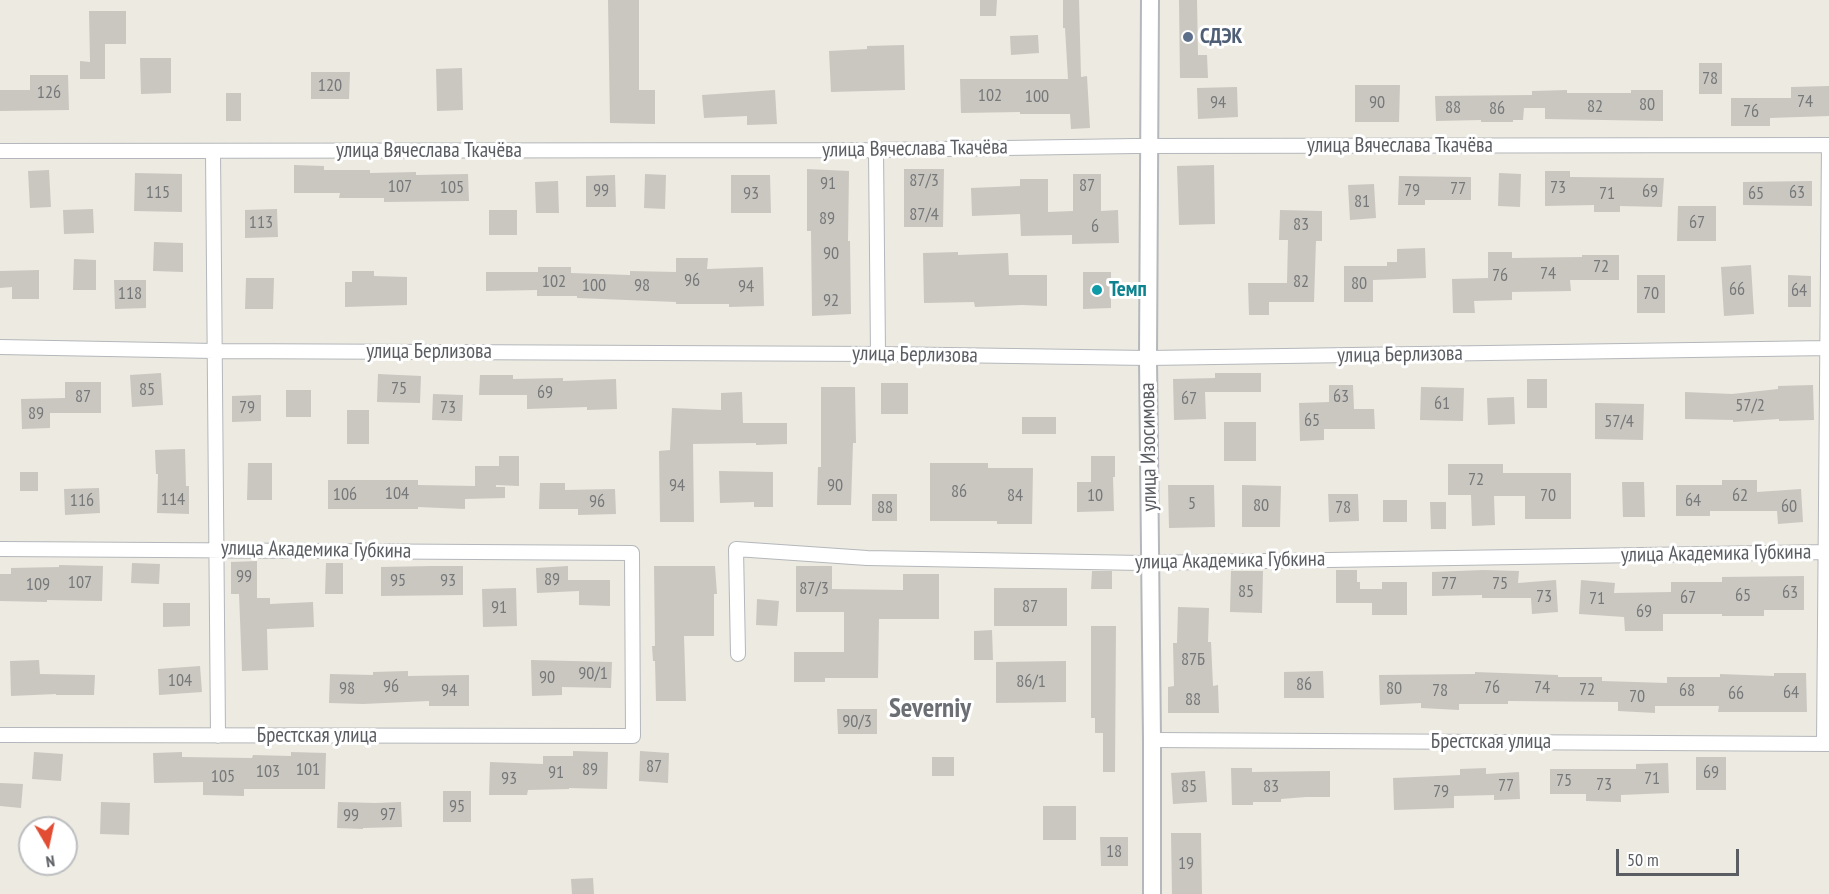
<!DOCTYPE html>
<meta charset="utf-8">
<style>
body{margin:0}
#map{position:relative;width:1829px;height:894px;overflow:hidden;background:#eceae1;font-family:"PT Sans Narrow",sans-serif}
canvas{display:block}
.north{position:absolute;left:18px;top:816px;width:60px;height:60px;box-sizing:border-box;background:#fff;border:2px solid #bdbec0;border-radius:50%;rotate:171deg;font-size:16px;font-weight:700;line-height:24px;text-align:center;color:#5a5d62}
.north::after{content:'';display:block;margin:auto;width:21px;height:27px;background:#e14c32;clip-path:polygon(50% 0,100% 100%,50% 72%,0 100%)}
.scale{position:absolute;left:1616px;top:849px;width:123px;height:27px;box-sizing:border-box;border:3px solid #5a5d62;border-top:0;padding-left:8px;font-size:18px;line-height:21px;white-space:nowrap;color:#5a5d62;-webkit-text-stroke:4px #fff;paint-order:stroke}
</style>
<div id="map">
<canvas width="1829" height="894"></canvas>
<div class="north">N</div>
<div class="scale">50 m</div>
</div>
<script>
const context = document.querySelector('canvas').getContext('2d');
context.lineJoin = 'round';
function paint(path, color) { context.fillStyle = color; context.fill(path, 'evenodd'); }
const poly = rows => new Path2D(rows.map(r => 'M' + r).join(''));
function strokePath(path, color, width, dash) { context.strokeStyle = color; context.lineWidth = width; context.lineCap = dash ? 'butt' : 'round'; context.setLineDash(dash || []); context.stroke(path); }
function drawText(font, color, halo, rows, align = 'center') {
  context.font = font + ' "PT Sans Narrow",sans-serif'; context.lineWidth = 6; context.setLineDash([]); context.textBaseline = 'middle'; context.strokeStyle = halo; context.fillStyle = color; for (const [text, x, y, turn = 0] of rows) {
    context.save(); context.translate(x, y); context.rotate((+turn || 0) * Math.PI / 180); context.textAlign = isNaN(turn) ? turn : align; if (halo) context.strokeText(text, 0, 0); context.fillText(text, 0, 0); context.restore();
  }
}
paint(poly([
 [608,0,639,0,639,90,655,90,655,124,610,123],
 [980,0,997,0,996,16,980,16],
 [1063,0,1079,0,1081,77,1087,76,1090,128,1071,129,1070,114,1020,114,1020,112,961,113,960,79,1068,79,1065,28,1063,28],
 [1179,0,1197,0,1198,55,1207,55,1208,78,1180,78],
 [89,11,126,11,126,44,105,44,105,79,80,79,80,61,90,62],
 [1038,35,1039,53,1011,55,1010,36],
 [904,45,905,90,831,92,829,51,867,49,867,46],
 [140,58,171,58,171,93,141,94],
 [1699,63,1722,63,1722,94,1699,94],
 [462,68,463,110,437,111,436,69],
 [311,72,350,72,349,99,311,99],
 [30,75,68,75,69,110,0,111,0,90,30,90],
 [1355,85,1400,85,1399,122,1355,122],
 [1829,86,1829,116,1770,118,1770,126,1731,126,1731,98,1791,98,1791,87],
 [1237,87,1238,117,1198,119,1197,88],
 [775,90,777,124,747,125,747,116,704,118,702,95],
 [1567,90,1567,93,1631,93,1631,90,1663,90,1663,121,1545,119,1545,108,1524,108,1523,120,1513,120,1513,122,1481,122,1481,120,1436,121,1435,96,1532,95,1532,91],
 [226,93,241,93,241,121,226,121],
 [294,165,324,166,324,170,370,170,370,173,416,172,416,175,468,174,469,201,384,202,384,198,339,198,340,193,294,193],
 [1214,165,1215,224,1179,225,1177,166],
 [807,169,849,171,848,241,850,241,851,314,812,316,811,231,807,231],
 [904,169,944,169,943,227,904,227],
 [49,170,51,207,30,208,28,171],
 [1545,171,1570,171,1570,177,1664,178,1662,207,1620,206,1620,212,1594,212,1594,205,1545,206],
 [135,173,182,174,182,212,134,211],
 [1499,173,1521,174,1520,207,1498,206],
 [645,174,666,175,665,209,644,208],
 [1073,174,1101,174,1101,211,1118,210,1119,243,1072,244,1072,235,1021,236,1020,214,972,216,971,188,1020,186,1020,179,1048,179,1048,212,1073,211],
 [615,175,616,207,586,207,586,176],
 [731,175,770,175,771,213,731,213],
 [1399,176,1471,177,1471,200,1425,200,1425,205,1398,205],
 [558,181,559,213,536,213,535,182],
 [1812,181,1812,206,1743,205,1743,182],
 [1374,184,1376,218,1350,220,1348,185],
 [1678,206,1716,206,1716,241,1677,241],
 [93,209,94,233,64,234,63,210],
 [277,209,278,237,245,238,245,210],
 [489,210,517,210,517,235,489,235],
 [1280,210,1322,211,1322,241,1316,241,1314,302,1269,302,1269,315,1249,315,1248,283,1287,283,1288,240,1279,240],
 [154,242,183,243,183,272,153,271],
 [1425,248,1426,278,1373,280,1373,302,1344,302,1344,266,1387,266,1387,262,1397,262,1397,249],
 [958,252,958,255,1008,253,1009,275,1047,275,1047,306,1022,305,975,307,974,302,924,303,923,253],
 [1488,252,1512,252,1512,258,1582,257,1582,255,1619,255,1619,280,1570,280,1571,291,1512,292,1512,300,1474,301,1475,313,1453,313,1452,279,1488,278],
 [676,258,708,258,707,269,763,267,764,306,729,307,729,304,676,304,676,302,577,298,577,296,537,296,537,290,486,291,486,272,538,272,538,267,571,267,571,273,630,275,630,271,676,272],
 [74,259,96,260,96,290,73,290],
 [1751,265,1754,314,1724,316,1721,267],
 [39,270,39,299,12,299,12,287,0,288,0,271],
 [352,271,374,271,374,276,407,277,407,305,345,307,345,282,352,282],
 [1083,272,1111,272,1111,308,1083,309],
 [1637,275,1665,275,1665,313,1637,313],
 [1788,275,1811,276,1811,307,1788,307],
 [246,278,274,278,273,309,245,309],
 [114,280,146,280,146,308,115,309],
 [161,373,163,405,132,407,130,375],
 [1215,373,1261,373,1261,392,1205,392,1206,419,1174,420,1173,379,1215,378],
 [378,374,421,376,420,403,377,402],
 [480,375,513,375,513,379,563,378,563,381,616,379,617,409,587,410,587,407,527,409,527,395,479,395],
 [1527,379,1547,379,1547,408,1527,408],
 [65,382,101,382,101,413,50,413,50,428,22,429,21,399,65,398],
 [881,383,908,383,908,414,881,414],
 [1329,385,1353,385,1354,409,1374,409,1375,429,1324,429,1324,440,1300,441,1299,403,1329,402],
 [1813,385,1814,420,1779,421,1779,419,1733,422,1733,420,1685,419,1685,392,1732,394,1778,389,1778,386],
 [821,387,855,387,856,443,853,443,851,505,817,505,818,467,821,467],
 [1421,387,1464,388,1463,421,1420,420],
 [286,390,311,390,311,417,286,417],
 [742,392,743,423,787,423,787,444,756,445,756,443,693,444,694,522,660,522,659,451,670,450,672,408,721,410,721,393],
 [433,394,463,395,462,421,432,420],
 [261,395,261,421,232,422,232,396],
 [1514,397,1515,424,1488,425,1487,398],
 [1595,403,1644,404,1643,440,1595,439],
 [347,410,369,410,369,444,347,444],
 [1022,417,1056,417,1056,434,1022,434],
 [1224,422,1256,422,1256,461,1224,461],
 [185,449,186,486,189,486,189,514,157,513,158,474,156,474,155,450],
 [499,456,519,456,519,486,496,485,496,487,505,487,505,498,465,499,465,509,418,507,418,509,328,509,328,480,418,480,418,485,475,486,475,466,499,466],
 [1091,456,1115,456,1115,477,1113,477,1114,511,1077,512,1077,482,1091,482],
 [248,463,272,463,272,500,247,500],
 [930,463,988,463,988,468,1033,468,1032,524,997,524,997,521,930,521],
 [1448,464,1503,464,1503,473,1571,473,1571,519,1525,519,1525,496,1494,496,1495,525,1472,526,1471,495,1448,495],
 [719,471,773,472,773,507,754,507,754,502,720,503],
 [20,472,38,472,38,491,20,491],
 [1722,480,1757,480,1757,492,1801,489,1803,522,1778,524,1777,511,1710,511,1710,516,1676,516,1676,485,1722,485],
 [1622,482,1644,482,1645,517,1623,517],
 [540,483,565,483,565,490,615,489,616,514,578,515,578,509,539,509],
 [1168,485,1214,485,1215,527,1169,528],
 [1242,485,1281,486,1280,527,1242,527],
 [99,488,100,513,65,515,64,489],
 [872,494,897,494,897,521,872,521],
 [1328,494,1358,494,1359,521,1329,522],
 [1383,500,1407,500,1407,522,1383,522],
 [1430,502,1446,502,1446,529,1431,529],
 [257,561,257,598,270,598,270,604,313,602,314,627,267,629,268,670,242,671,239,594,231,594,231,562],
 [132,563,160,564,159,584,131,583],
 [326,563,343,563,343,594,325,594],
 [59,565,103,566,102,601,47,600,47,602,0,601,0,574,11,574,11,568,59,567],
 [432,566,463,566,463,595,381,596,381,567],
 [568,566,568,580,610,580,610,606,579,605,579,591,537,593,536,568],
 [654,566,715,566,717,594,714,594,714,636,684,636,686,701,656,701,655,661,653,661,652,646,655,646],
 [796,566,832,566,832,589,903,590,903,574,939,574,939,619,879,619,878,678,825,678,825,682,794,682,794,652,844,652,844,612,796,612],
 [1336,570,1357,570,1357,582,1360,582,1360,589,1382,589,1382,582,1407,582,1407,615,1372,615,1372,603,1336,603],
 [1483,570,1519,571,1518,583,1556,580,1558,612,1532,614,1531,598,1482,598,1482,595,1432,596,1432,572],
 [1092,571,1112,571,1112,589,1091,589],
 [1231,571,1263,571,1262,613,1230,612],
 [1804,576,1804,610,1764,610,1764,616,1722,616,1722,614,1663,614,1663,631,1625,631,1624,617,1579,614,1581,580,1615,583,1614,593,1671,592,1671,582,1722,582,1722,577],
 [516,588,517,626,483,627,482,589],
 [994,588,1067,588,1067,626,994,626],
 [757,599,779,601,777,626,756,625],
 [163,603,190,603,190,626,163,627],
 [1178,607,1209,608,1208,642,1211,642,1213,686,1218,685,1219,713,1168,713,1168,687,1174,686,1173,643,1177,643],
 [1091,626,1116,626,1115,772,1103,772,1103,733,1095,733,1095,718,1091,718],
 [992,630,993,660,974,660,974,631],
 [39,660,40,674,95,675,94,695,56,695,56,694,11,696,10,661],
 [531,660,612,662,611,688,562,687,562,695,532,696],
 [1066,661,1066,702,996,703,996,662],
 [200,666,202,692,159,695,158,669],
 [408,671,408,676,469,675,469,706,429,706,429,701,363,704,329,703,330,674,373,675,373,672],
 [1323,671,1324,698,1284,698,1284,672],
 [1475,672,1558,675,1558,677,1602,677,1602,681,1667,683,1667,677,1720,677,1720,674,1774,676,1774,673,1806,673,1807,712,1718,712,1719,706,1655,706,1655,713,1618,711,1618,702,1508,701,1508,704,1459,704,1459,710,1421,708,1421,703,1380,705,1379,675,1475,674],
 [837,709,877,709,877,734,838,734],
 [573,751,608,752,607,789,569,788,569,789,528,790,527,795,489,795,490,762,543,764,543,756,573,756],
 [640,751,669,753,668,783,639,781],
 [34,752,63,754,61,781,32,779],
 [182,752,182,757,252,758,253,755,291,756,291,752,326,753,325,789,244,789,244,796,203,795,203,782,154,783,153,753],
 [932,757,954,757,954,776,932,776],
 [1696,757,1726,757,1726,790,1696,790],
 [1668,763,1669,793,1621,795,1621,802,1586,801,1586,794,1550,794,1550,769,1636,769,1636,764],
 [1231,768,1252,768,1252,772,1330,771,1330,797,1306,797,1281,799,1281,802,1253,802,1253,805,1232,805],
 [1486,768,1486,774,1519,772,1520,799,1494,800,1494,795,1454,796,1454,808,1394,810,1393,778,1460,775,1460,769],
 [1205,771,1207,802,1173,804,1171,773],
 [0,783,23,784,21,808,0,806],
 [443,791,471,791,471,822,443,822],
 [101,802,130,803,129,835,100,834],
 [338,802,375,803,401,802,402,827,363,828,363,829,337,828],
 [1043,806,1076,806,1076,840,1043,840],
 [1171,833,1201,833,1202,894,1172,894],
 [1100,837,1128,837,1128,866,1101,866],
 [593,878,594,894,572,894,571,879]
]), '#cac7c1');
const minor = poly([
 [876,150,878,354],
 [0,151,876,150,1135,146,1829,145,1824,744],
 [213,152,218,736],
 [0,347,214,351,878,354,1148,358,1829,348],
 [0,549,632,553,633,736,0,735],
 [738,654,736,549,867,558,1142,563,1829,552],
 [1152,740,1829,744]
]);
const tertiary = poly([
 [1150,0,1148,358,1152,740,1152,894]
]);
strokePath(minor, '#b4b7bb', 16);
strokePath(tertiary, '#b4b7bb', 20);
strokePath(minor, '#fff', 14);
strokePath(tertiary, '#fff', 16);
for (const [x, y, r, color] of [
 [1188,37,6,"#5c6f8a"],
 [1097,290,6,"#0f9aa8"]
]) { const dot = new Path2D(); dot.arc(x, y, r, 0, 2 * Math.PI); context.fillStyle = color; context.fill(dot); strokePath(dot, '#fff', 2); }
drawText('18px', '#76787a', null, [
 ["78",1710,79],
 ["120",330,86],
 ["126",49,93],
 ["102",990,96],
 ["100",1037,97],
 ["74",1805,102],
 ["94",1218,103],
 ["90",1377,103],
 ["80",1647,105],
 ["82",1595,107],
 ["88",1453,108],
 ["86",1497,109],
 ["76",1751,112],
 ["87/3",924,181],
 ["91",828,184],
 ["87",1087,186],
 ["107",400,187],
 ["105",452,188],
 ["73",1558,188],
 ["77",1458,189],
 ["99",601,191],
 ["79",1412,191],
 ["69",1650,192],
 ["115",158,193],
 ["63",1797,193],
 ["93",751,194],
 ["71",1607,194],
 ["65",1756,194],
 ["81",1362,202],
 ["87/4",924,215],
 ["89",827,219],
 ["113",261,223],
 ["67",1697,223],
 ["83",1301,225],
 ["6",1095,227],
 ["90",831,254],
 ["72",1601,267],
 ["74",1548,274],
 ["76",1500,276],
 ["96",692,281],
 ["102",554,282],
 ["82",1301,282],
 ["80",1359,284],
 ["100",594,286],
 ["98",642,286],
 ["94",746,287],
 ["66",1737,290],
 ["64",1799,291],
 ["118",130,294],
 ["70",1651,294],
 ["92",831,301],
 ["75",399,389],
 ["85",147,390],
 ["69",545,393],
 ["87",83,397],
 ["63",1341,397],
 ["67",1189,399],
 ["61",1442,404],
 ["57/2",1750,406],
 ["79",247,408],
 ["73",448,408],
 ["89",36,414],
 ["65",1312,421],
 ["57/4",1619,422],
 ["72",1476,480],
 ["94",677,486],
 ["90",835,486],
 ["86",959,492],
 ["104",397,494],
 ["106",345,495],
 ["84",1015,496],
 ["10",1095,496],
 ["70",1548,496],
 ["62",1740,496],
 ["114",173,500],
 ["116",82,501],
 ["64",1693,501],
 ["96",597,502],
 ["5",1192,504],
 ["80",1261,506],
 ["60",1789,507],
 ["88",885,508],
 ["78",1343,508],
 ["99",244,577],
 ["89",552,580],
 ["95",398,581],
 ["93",448,581],
 ["107",80,583],
 ["77",1449,584],
 ["75",1500,584],
 ["109",38,585],
 ["87/3",814,589],
 ["85",1246,592],
 ["63",1790,593],
 ["65",1743,596],
 ["73",1544,597],
 ["67",1688,598],
 ["71",1597,599],
 ["87",1030,607],
 ["91",499,608],
 ["69",1644,612],
 ["87Б",1193,660],
 ["90/1",593,674],
 ["90",547,678],
 ["104",180,681],
 ["86/1",1031,682],
 ["86",1304,685],
 ["96",391,687],
 ["76",1492,688],
 ["74",1542,688],
 ["98",347,689],
 ["80",1394,689],
 ["72",1587,690],
 ["94",449,691],
 ["78",1440,691],
 ["68",1687,691],
 ["64",1791,693],
 ["66",1736,694],
 ["70",1637,697],
 ["88",1193,700],
 ["90/3",857,722],
 ["87",654,767],
 ["101",308,770],
 ["89",590,770],
 ["103",268,772],
 ["91",556,773],
 ["69",1711,773],
 ["105",223,777],
 ["93",509,779],
 ["71",1652,779],
 ["75",1564,781],
 ["73",1604,785],
 ["77",1506,786],
 ["85",1189,787],
 ["83",1271,787],
 ["79",1441,792],
 ["95",457,807],
 ["97",388,815],
 ["99",351,816],
 ["18",1114,852],
 ["19",1186,864]
]);
drawText('bold 21px', '#4e5e75', '#fff', [
 ["СДЭК",1200,37]
], 'left');
drawText('21px', '#5a5d62', '#fff', [
 ["улица Вячеслава Ткачёва",1400,146],
 ["улица Вячеслава Ткачёва",915,149,-1],
 ["улица Вячеслава Ткачёва",429,151],
 ["улица Берлизова",429,352],
 ["улица Берлизова",915,355,1],
 ["улица Берлизова",1400,355,-1],
 ["улица Изосимова",1149,447,-91],
 ["улица Академика Губкина",316,550,1],
 ["улица Академика Губкина",1716,554,-1],
 ["улица Академика Губкина",1230,561,-1],
 ["Брестская улица",317,736],
 ["Брестская улица",1491,742]
]);
drawText('bold 21px', '#0d838f', '#fff', [
 ["Темп",1109,290]
], 'left');
drawText('bold 27px', '#6b6f74', '#fff', [
 ["Severniy",930,709]
]);
</script>
